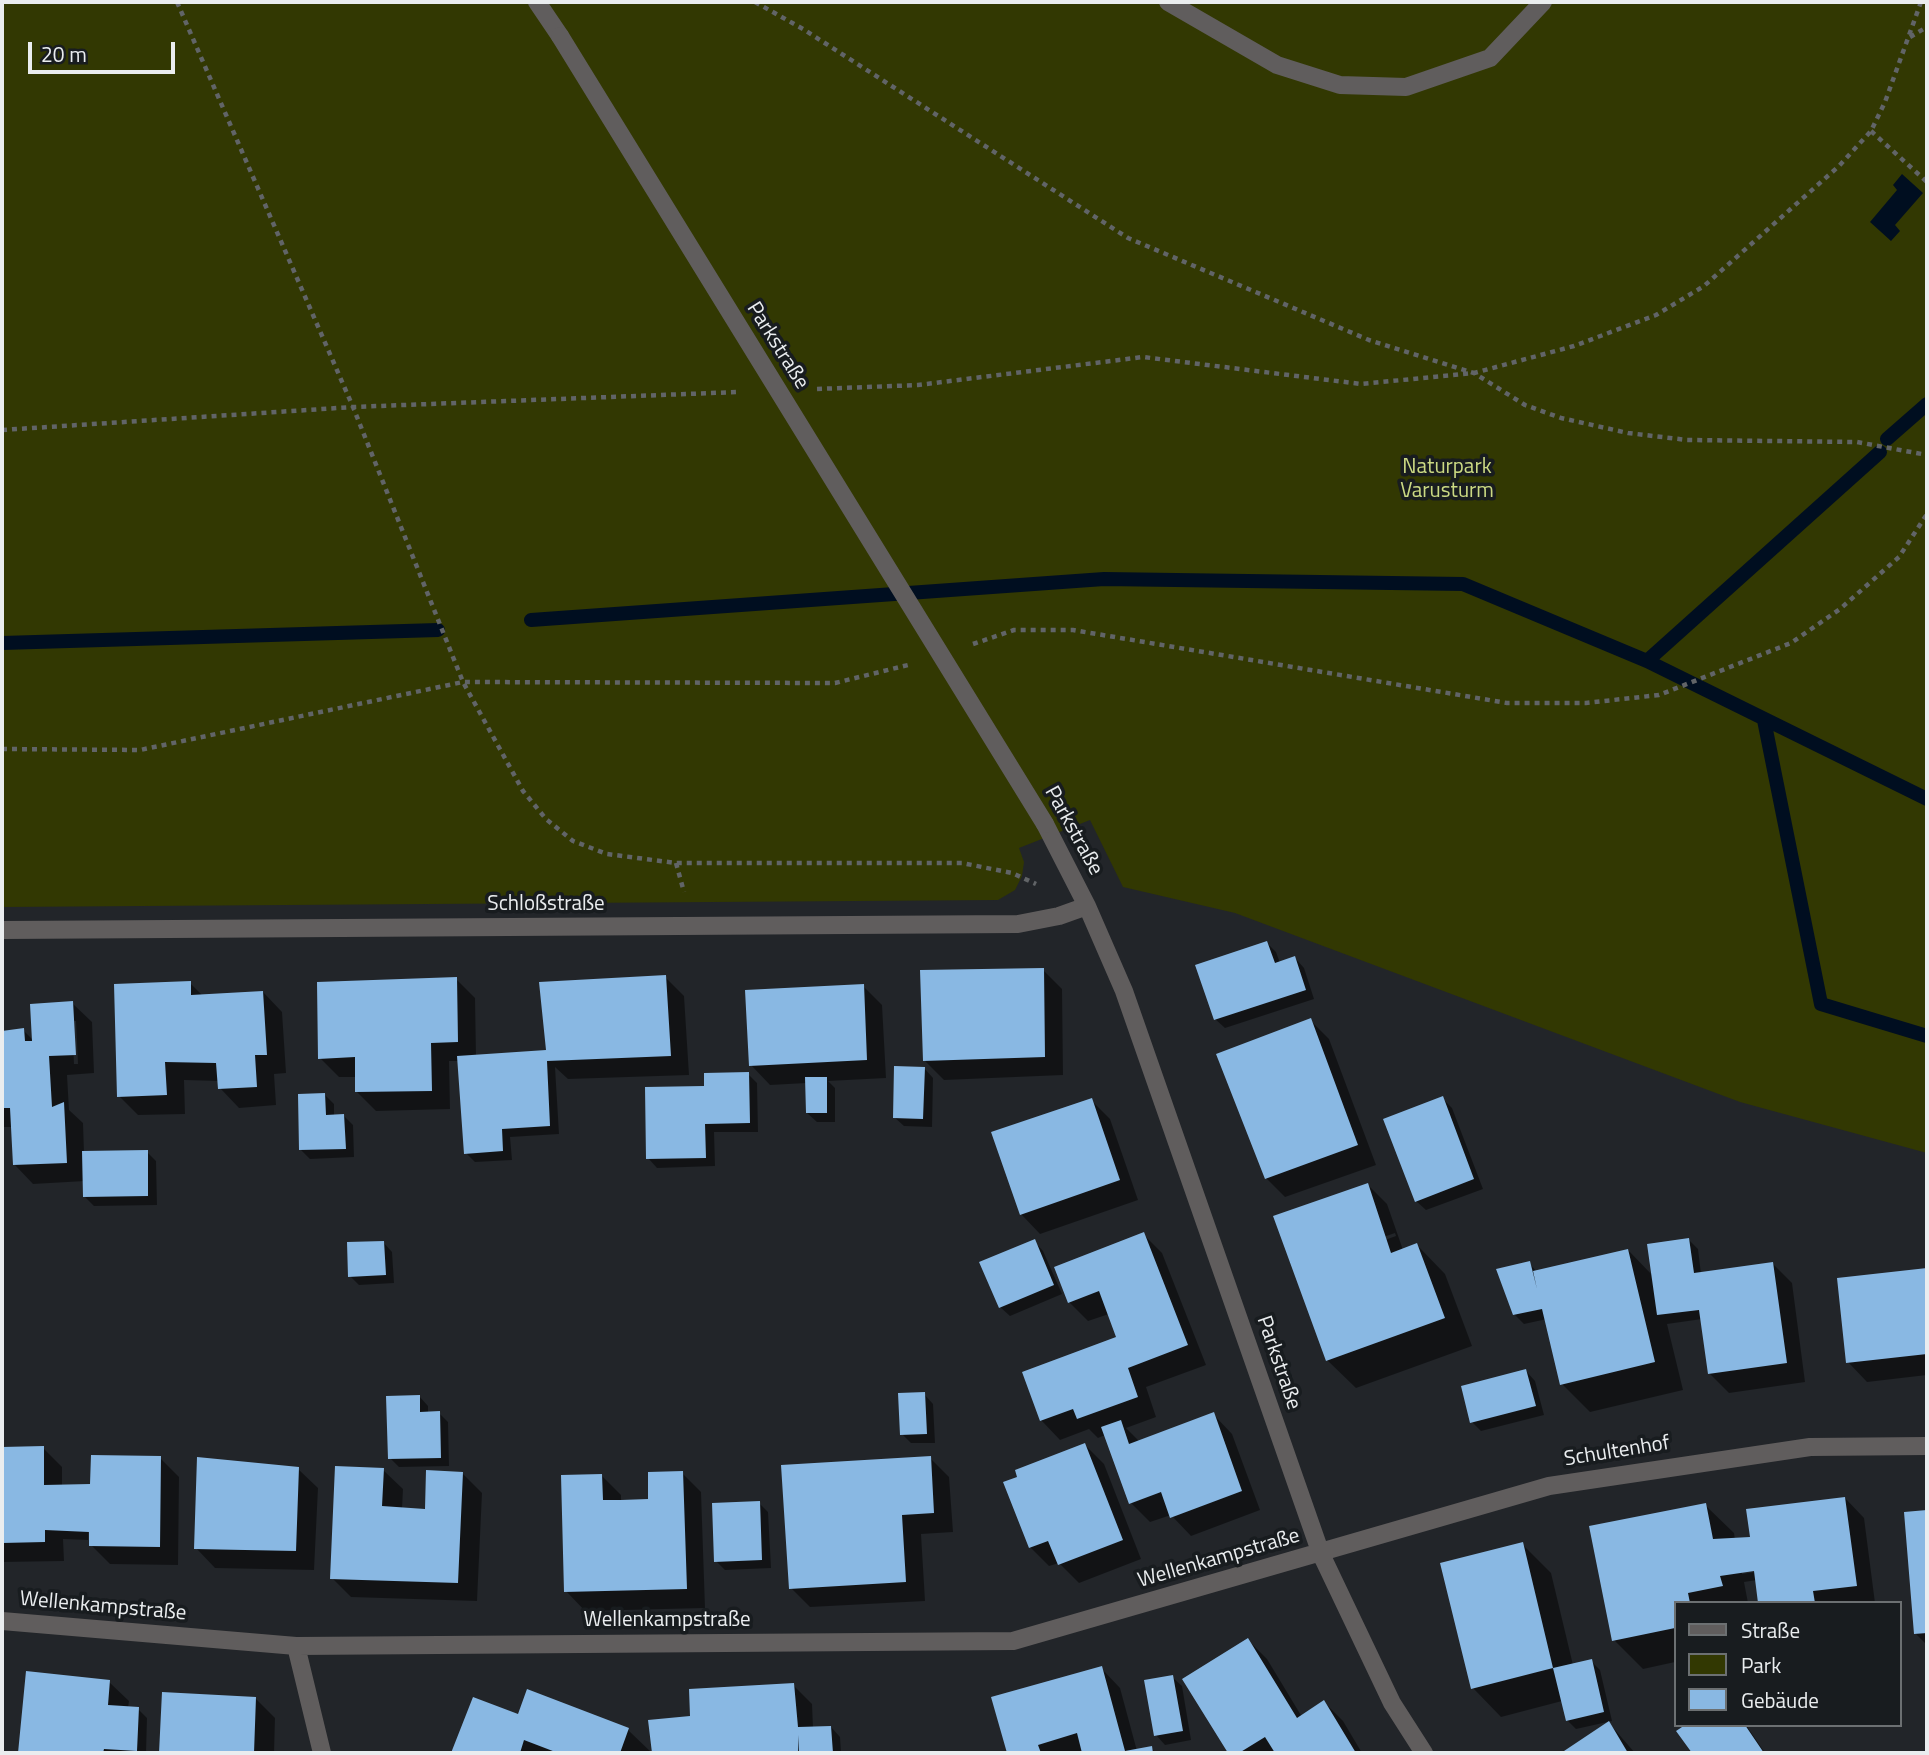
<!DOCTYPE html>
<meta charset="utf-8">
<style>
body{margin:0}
#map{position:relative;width:1929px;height:1755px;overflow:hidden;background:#222529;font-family:"Titillium Web",sans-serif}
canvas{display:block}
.frame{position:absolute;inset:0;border:4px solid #eaedef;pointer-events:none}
.legend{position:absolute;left:1674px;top:1601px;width:228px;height:126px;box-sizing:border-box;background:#181c1f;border:2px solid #6c7072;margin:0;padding:9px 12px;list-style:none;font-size:21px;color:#eaedef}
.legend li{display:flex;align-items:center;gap:14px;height:35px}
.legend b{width:35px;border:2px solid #6c7072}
.scale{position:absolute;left:28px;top:42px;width:147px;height:32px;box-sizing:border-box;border:4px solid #eaedef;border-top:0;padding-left:9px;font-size:21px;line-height:24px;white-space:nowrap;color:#eaedef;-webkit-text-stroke:5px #181c1f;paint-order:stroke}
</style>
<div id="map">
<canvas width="1929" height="1755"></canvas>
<div class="frame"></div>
<ul class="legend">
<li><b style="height:9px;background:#605d5d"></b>Straße</li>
<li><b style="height:19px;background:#323802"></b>Park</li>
<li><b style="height:19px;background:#89b8e3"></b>Gebäude</li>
</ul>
<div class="scale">20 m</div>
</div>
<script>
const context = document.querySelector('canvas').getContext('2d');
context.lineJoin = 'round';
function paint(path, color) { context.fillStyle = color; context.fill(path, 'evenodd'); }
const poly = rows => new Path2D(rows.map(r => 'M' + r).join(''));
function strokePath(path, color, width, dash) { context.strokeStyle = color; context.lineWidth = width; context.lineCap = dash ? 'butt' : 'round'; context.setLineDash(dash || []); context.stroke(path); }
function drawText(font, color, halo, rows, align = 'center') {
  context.font = font + ' "Titillium Web",sans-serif'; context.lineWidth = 7; context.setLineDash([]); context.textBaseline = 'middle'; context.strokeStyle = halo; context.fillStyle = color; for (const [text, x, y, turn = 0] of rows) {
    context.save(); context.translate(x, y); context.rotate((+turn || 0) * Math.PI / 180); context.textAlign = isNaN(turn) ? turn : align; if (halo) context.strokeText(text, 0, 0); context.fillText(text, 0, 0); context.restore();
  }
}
paint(poly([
 [2,2,1927,2,1927,1153,1740,1102,1235,913,1123,887,1090,820,1019,848,1024,862,1022,876,1015,890,998,900,2,907]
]), '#323802');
paint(poly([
 [1902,174,1923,193,1895,225,1900,231,1891,241,1870,222,1897,190,1893,185]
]), '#000e20');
paint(poly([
 [1267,943,1276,952,1280,963,1295,958,1304,968,1314,999,1225,1028,1215,1019],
 [1043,970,1062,989,1063,1075,944,1080,925,1061],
 [665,977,684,996,689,1075,568,1079,555,1067,559,1134,510,1137,512,1160,475,1162,466,1153,459,1061,449,1061,450,1109,376,1111,357,1092,357,1077,339,1077,320,1058,456,979,475,998,476,1056,548,1052],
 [190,983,203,996,263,992,282,1012,286,1073,274,1074,276,1105,239,1108,220,1088,219,1081,184,1080,185,1114,138,1115,119,1096],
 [863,986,882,1005,886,1078,828,1081,835,1088,835,1122,817,1122,807,1113,807,1083,770,1085,751,1065],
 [72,1003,92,1022,94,1073,67,1075,69,1110,83,1123,84,1153,147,1152,156,1161,157,1205,94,1206,85,1197,85,1181,33,1184,14,1164,12,1127,2,1127,2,1032,23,1030,33,1040],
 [72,1021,76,1021,78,1064,74,1064],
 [1310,1020,1329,1039,1376,1165,1285,1197,1266,1178],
 [924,1068,933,1078,932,1127,904,1126,894,1117],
 [748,1074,757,1083,758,1132,714,1132,715,1166,657,1168,648,1158,706,1088],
 [325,1095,334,1104,334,1116,344,1116,353,1125,354,1157,310,1159,301,1150],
 [1442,1098,1452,1108,1483,1189,1426,1210,1416,1201],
 [1091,1100,1110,1119,1138,1200,1040,1234,1021,1214],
 [1368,1185,1387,1204,1403,1250,1417,1245,1445,1274,1472,1346,1356,1388,1327,1360,1275,1217],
 [1395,1233,1396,1236,1303,1269,1303,1265],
 [1143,1234,1162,1253,1206,1365,1146,1387,1156,1417,1126,1428,1140,1442,1213,1414,1232,1434,1260,1510,1191,1536,1171,1515,1150,1522,1131,1503,1105,1435,1098,1438,1089,1429,1060,1440,1041,1420,1118,1338,1109,1314,1088,1321,1069,1302],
 [1689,1240,1698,1249,1701,1274,1773,1264,1792,1283,1805,1382,1729,1393,1709,1373,1702,1319,1667,1324,1683,1390,1590,1412,1562,1384,1547,1319,1524,1324,1514,1314,1529,1263,1537,1272,1628,1250,1654,1277],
 [1034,1241,1043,1251,1062,1294,1010,1316,1000,1307],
 [383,1242,392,1252,394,1283,359,1285,350,1276],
 [1927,1269,1927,1375,1867,1382,1848,1362,1839,1279],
 [1526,1371,1535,1381,1544,1415,1481,1431,1472,1422],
 [924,1394,933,1404,935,1443,911,1443,902,1434],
 [419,1396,428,1406,428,1413,439,1413,448,1422,449,1466,399,1467,390,1458],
 [1085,1445,1104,1464,1141,1559,1079,1583,1059,1563,1049,1566,1030,1547],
 [2,1448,43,1448,62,1467,62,1486,92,1485,160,1458,179,1477,178,1565,110,1564,91,1545,88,1494,88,1540,63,1539,64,1561,2,1562],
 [930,1458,949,1477,953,1532,921,1534,925,1601,810,1607,791,1588],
 [298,1469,318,1488,314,1570,215,1568,196,1548],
 [383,1470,403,1489,402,1509,427,1511,462,1473,482,1493,477,1601,351,1597,332,1578],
 [682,1473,701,1492,705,1608,585,1611,566,1591,602,1476,621,1495,621,1502,650,1500],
 [1845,1498,1864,1518,1875,1603,1760,1603,1757,1580,1744,1582,1748,1603,1675,1603,1675,1662,1643,1669,1614,1640,1705,1505,1734,1533,1735,1540,1751,1539],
 [1742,1571,1762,1571,1742,1574],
 [759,1503,768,1512,771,1568,725,1570,716,1561],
 [1927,1512,1927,1645,1916,1634,1906,1513],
 [1522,1544,1551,1573,1573,1665,1591,1661,1600,1670,1612,1721,1576,1729,1567,1720,1562,1701,1501,1717,1473,1688],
 [1248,1640,1267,1659,1302,1717,1324,1702,1343,1721,1362,1753,1230,1753,1185,1679],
 [1101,1668,1120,1688,1137,1751,1151,1748,1156,1753,1009,1753,993,1698],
 [28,1673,109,1682,129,1701,128,1708,138,1709,147,1718,146,1753,20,1753],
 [1172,1677,1182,1686,1191,1740,1165,1745,1156,1735],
 [793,1685,812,1704,813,1728,831,1727,840,1737,841,1753,654,1753,650,1722,689,1717],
 [528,1691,628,1730,652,1753,453,1753,474,1699,519,1716],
 [163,1694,256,1699,275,1718,274,1753,161,1753],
 [1609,1723,1635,1753,1564,1753],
 [1688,1725,1746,1725,1765,1753,1694,1753,1679,1731]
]), '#0007');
strokePath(poly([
 [1887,439,1927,404],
 [531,620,1104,579,1463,584,1647,661,1927,799],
 [2,643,438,630],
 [1647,661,1880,452],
 [1764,720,1821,1004,1927,1036]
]), '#000e20', 14);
paint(poly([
 [1267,941,1275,963,1295,956,1306,990,1214,1020,1195,965],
 [1044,968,1045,1057,923,1061,920,970],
 [666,975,671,1056,547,1061,550,1126,502,1129,503,1151,464,1154,457,1056,546,1050,539,982],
 [457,977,458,1042,431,1043,432,1091,355,1092,355,1057,318,1059,317,982],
 [191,981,191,995,263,991,267,1055,255,1055,257,1087,218,1089,216,1063,165,1062,167,1095,117,1097,114,984],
 [864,984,867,1060,749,1066,745,990],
 [73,1001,76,1055,49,1056,52,1107,64,1102,67,1163,13,1165,10,1108,2,1108,2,1031,24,1028,25,1041,32,1041,30,1004],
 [1311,1018,1358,1145,1265,1179,1216,1054],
 [894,1066,925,1067,923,1119,893,1118],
 [749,1072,750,1123,705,1124,706,1158,646,1159,645,1087,704,1086,704,1073],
 [805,1077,827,1077,827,1113,806,1113],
 [325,1093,326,1115,344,1114,346,1149,299,1150,298,1094],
 [1443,1096,1474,1179,1415,1202,1383,1119],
 [1092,1098,1120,1180,1020,1215,991,1132],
 [148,1150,148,1196,83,1197,82,1151],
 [1368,1183,1391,1253,1417,1243,1445,1318,1326,1361,1273,1216],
 [1144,1232,1188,1345,1128,1368,1138,1397,1077,1419,1073,1409,1040,1421,1022,1372,1116,1337,1099,1291,1068,1303,1054,1267],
 [1689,1238,1694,1273,1773,1262,1787,1363,1708,1374,1699,1310,1657,1315,1647,1244],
 [1035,1239,1054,1285,999,1308,979,1262],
 [384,1241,386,1275,348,1277,347,1242],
 [1628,1249,1655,1362,1560,1385,1542,1309,1513,1315,1496,1269,1530,1261,1537,1289,1533,1271],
 [1927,1268,1927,1354,1846,1363,1837,1278],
 [1526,1369,1536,1406,1470,1423,1461,1386],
 [925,1392,927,1434,900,1435,898,1393],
 [420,1395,420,1412,440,1411,441,1458,388,1459,386,1396],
 [1214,1412,1242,1491,1170,1518,1161,1492,1129,1504,1101,1427,1121,1420,1129,1444],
 [1085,1443,1123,1540,1058,1565,1048,1541,1029,1548,1003,1482,1017,1477,1015,1470],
 [44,1446,44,1485,90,1484,91,1455,161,1456,160,1547,89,1546,89,1532,45,1530,45,1542,2,1543,2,1447],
 [931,1456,934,1513,902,1515,906,1582,789,1589,781,1465],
 [197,1457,299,1467,296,1551,194,1549],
 [335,1466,384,1468,382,1506,425,1509,426,1470,463,1472,458,1583,330,1579],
 [683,1471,687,1589,564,1592,561,1475,602,1474,603,1500,621,1500,648,1499,648,1472],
 [1845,1497,1857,1586,1813,1591,1815,1603,1758,1603,1754,1571,1720,1576,1723,1586,1688,1593,1690,1603,1675,1603,1675,1628,1612,1641,1589,1526,1706,1503,1713,1539,1750,1537,1746,1509],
 [760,1501,762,1560,714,1562,712,1503],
 [1927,1510,1927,1633,1914,1634,1904,1512],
 [1523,1542,1553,1668,1471,1689,1440,1563],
 [1248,1638,1297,1718,1324,1700,1356,1753,1275,1753,1265,1737,1239,1753,1228,1753,1182,1679],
 [1592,1659,1604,1712,1566,1721,1553,1668],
 [1102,1666,1125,1751,1152,1746,1153,1753,1082,1753,1077,1733,1038,1745,1041,1753,1007,1753,991,1697],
 [26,1671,110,1680,108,1705,139,1707,137,1751,104,1749,103,1753,18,1753],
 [1173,1675,1183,1731,1154,1736,1144,1680],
 [794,1683,798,1727,831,1726,833,1753,799,1753,798,1735,798,1753,652,1753,648,1720,690,1716,689,1689],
 [527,1689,629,1728,620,1753,558,1753,524,1740,520,1753,451,1753,473,1697,518,1714],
 [162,1692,256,1697,254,1753,159,1753],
 [1609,1721,1628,1753,1561,1753],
 [1685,1725,1745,1725,1764,1753,1692,1753,1676,1731]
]), '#89b8e3');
strokePath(poly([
 [177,2,353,407,463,682,523,791,546,819,573,841,607,854,676,863,962,863,1012,873,1036,884],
 [755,2,803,29,1128,238,1369,340,1474,373,1525,405,1561,418,1628,433,1687,440,1857,442,1927,455],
 [1910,37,1927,27],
 [1871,131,1927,182],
 [817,389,918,385,1143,357,1361,384,1474,373,1574,346,1656,315,1704,286,1839,166,1871,131,1885,102,1921,2],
 [2,430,353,407,738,392],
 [973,644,1014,630,1073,630,1507,703,1586,703,1659,695,1791,643,1840,609,1899,557,1927,514],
 [2,749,140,750,463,682,835,683,908,665],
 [676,863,684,892]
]), '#616467', 4.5, [5, 5]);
strokePath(poly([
 [537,2,560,36],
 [1168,2,1277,65,1340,85,1406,87,1490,58,1543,2],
 [1045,824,1087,906,1124,991,1321,1554,1392,1703,1424,1753],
 [2,930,1018,924,1059,916,1087,906],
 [2,1621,296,1646,1013,1641,1549,1486,1810,1447,1927,1446],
 [296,1646,322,1753]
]), '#605d5d', 18);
strokePath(poly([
 [560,36,1045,824]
]), '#605d5d', 18);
drawText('21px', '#eaedef', '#181c1f', [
 ["Parkstraße",777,346,58],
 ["Parkstraße",1073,831,61],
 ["Schloßstraße",546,905],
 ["Parkstraße",1278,1363,71],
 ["Schultenhof",1617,1452,-9],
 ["Wellenkampstraße",1219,1559,-16],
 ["Wellenkampstraße",103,1607,5],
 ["Wellenkampstraße",667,1621]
]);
drawText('21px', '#cbd983', '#181c1f', [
 ["Naturpark",1447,468],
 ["Varusturm",1447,492]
]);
</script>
